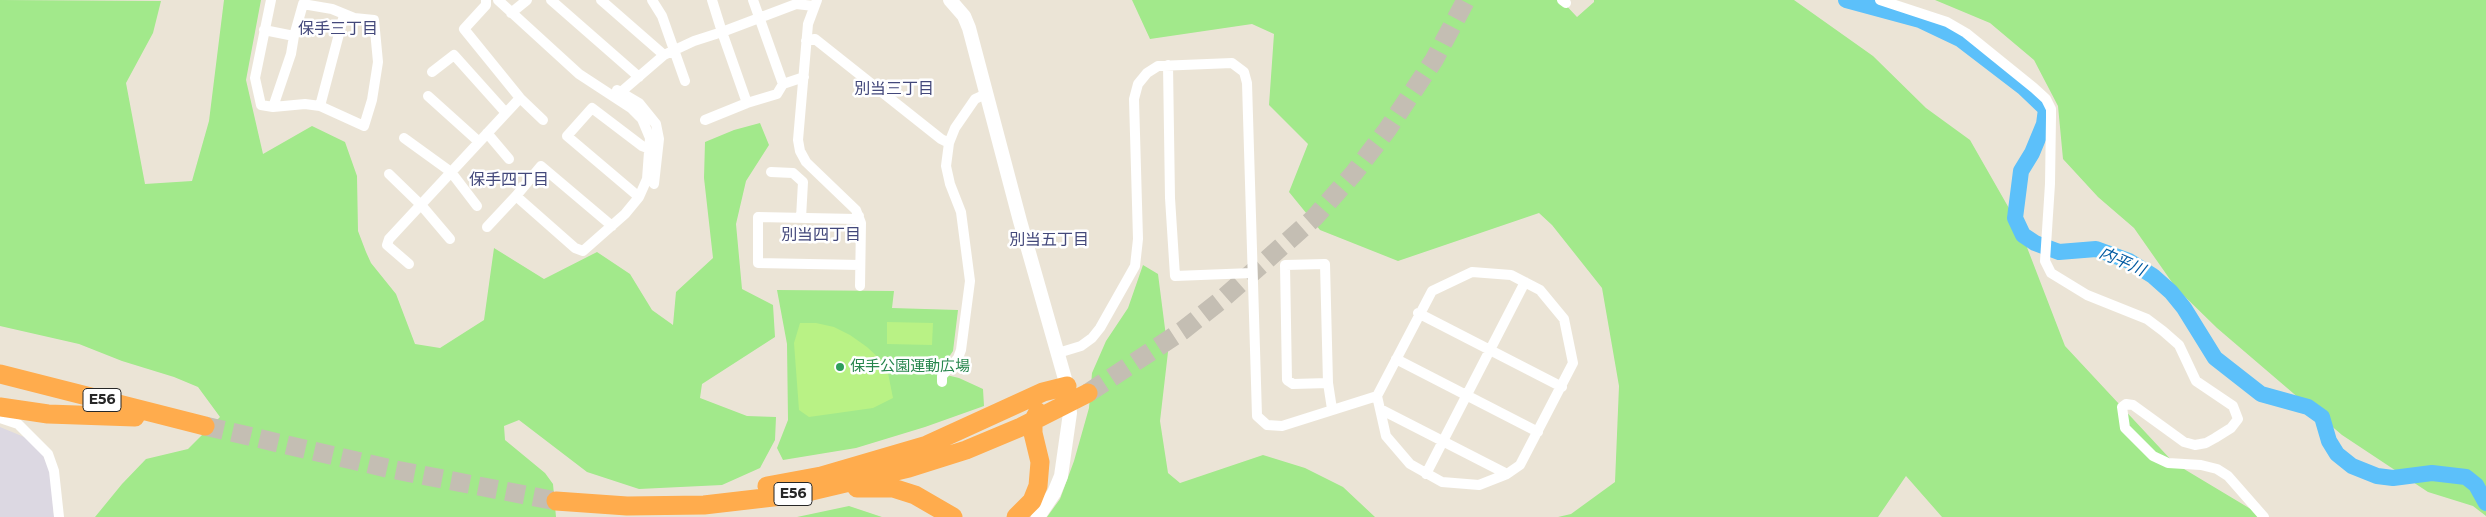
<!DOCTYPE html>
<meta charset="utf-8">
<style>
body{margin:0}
canvas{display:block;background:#ebe4d6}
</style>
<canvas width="2486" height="517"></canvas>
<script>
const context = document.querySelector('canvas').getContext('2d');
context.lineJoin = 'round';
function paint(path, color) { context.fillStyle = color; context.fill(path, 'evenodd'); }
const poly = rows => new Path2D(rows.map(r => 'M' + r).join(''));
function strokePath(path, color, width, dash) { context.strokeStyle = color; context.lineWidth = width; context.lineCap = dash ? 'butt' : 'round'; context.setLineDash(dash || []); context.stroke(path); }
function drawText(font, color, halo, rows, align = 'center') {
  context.font = font + ' Montserrat,"Noto Sans JP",sans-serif'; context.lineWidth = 5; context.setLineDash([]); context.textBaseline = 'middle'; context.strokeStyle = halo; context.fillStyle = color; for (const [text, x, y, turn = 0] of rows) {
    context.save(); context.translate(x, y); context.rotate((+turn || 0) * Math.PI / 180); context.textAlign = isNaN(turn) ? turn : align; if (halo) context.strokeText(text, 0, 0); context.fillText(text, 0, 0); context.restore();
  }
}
paint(poly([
 [0,427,29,439,43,455,51,474,54,517,0,517]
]), '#dcd8e2');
paint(poly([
 [0,0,161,1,153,33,126,83,145,184,192,181,209,121,224,0,261,0,246,80,263,154,312,126,345,142,357,176,358,231,366,252,371,263,396,294,415,344,440,348,484,320,494,248,544,279,597,252,630,274,652,310,673,325,676,292,713,258,704,178,705,142,734,130,760,123,769,145,746,181,736,224,742,289,773,305,775,337,702,384,700,398,747,416,776,417,775,440,760,468,722,485,639,489,587,472,519,420,504,426,505,440,545,473,553,484,556,517,95,517,122,484,146,459,188,449,220,417,198,387,174,377,122,361,79,344,0,326],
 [1132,0,1561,0,1577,17,1594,2,1594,0,1794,0,1873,56,1926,108,1970,140,2018,224,2065,346,2174,463,2264,517,1942,517,1906,476,1878,517,1558,517,1571,514,1615,482,1619,386,1602,288,1552,225,1539,213,1398,261,1320,230,1289,192,1308,144,1269,105,1274,34,1252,24,1150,39],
 [1935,0,2486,0,2486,516,2473,506,2428,492,2342,435,2217,328,2176,288,2134,228,2098,197,2063,159,2058,106,2034,60,1990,23],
 [1143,265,1158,274,1168,352,1160,421,1168,473,1180,483,1263,455,1305,468,1343,487,1375,517,1047,517,1060,499,1074,461,1089,408,1092,373,1106,341,1128,308],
 [777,290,894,291,892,308,958,310,953,351,938,373,959,378,983,389,984,406,925,427,856,448,783,460,777,448,788,420,787,344],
 [849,506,882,517,797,517]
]), '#a2e98b');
paint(poly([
 [887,322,933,323,932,345,887,344],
 [800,323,816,323,834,327,850,335,867,347,881,360,888,373,893,398,873,408,809,417,799,410,794,343]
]), '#b9f285');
strokePath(poly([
 [1846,0,1920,20,1960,39,2024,88,2046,109,2044,124,2032,153,2021,171,2015,218,2023,235,2035,243,2059,252,2096,249,2129,261,2153,276,2171,292,2184,308,2215,358,2261,394,2308,407,2322,417,2329,441,2337,454,2352,466,2377,476,2393,478,2432,473,2466,477,2476,485,2486,503]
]), '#5cc0fa', 16);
strokePath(poly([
 [1088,393,1182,331,1220,301,1314,218,1354,173,1387,130,1434,60,1466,0],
 [205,426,391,469,556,501]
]), '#c4beb3', 19, [19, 9]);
strokePath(poly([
 [271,0,255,78,261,105,273,107,291,54,294,36],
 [486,0,486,5,464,29,520,98,543,120],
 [498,0,579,74,631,108,642,119,650,138,647,179,639,197,625,214,583,251,575,248,516,196],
 [551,0,639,77],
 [601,0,664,55],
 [652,0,662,16,685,81],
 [712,0,722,32,796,4,814,6],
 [753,0,783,84],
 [817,0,808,24,798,140,800,151,806,162,856,210,861,223,860,286],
 [1562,0,1566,3],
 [1880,0,1947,22,1966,33,2034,88,2046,99,2051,109,2051,117,2050,184,2045,261,2051,273,2087,295,2147,319,2163,331,2179,345,2196,381,2233,406,2238,419,2231,428,2215,438,2206,443,2195,445,2184,442,2133,405,2126,404,2122,407,2125,428,2153,456,2168,463,2201,465,2217,469,2228,476,2264,517],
 [511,13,527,0],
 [264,30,294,36,303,4,332,9,354,18,374,20,378,62,372,100,364,126,320,106],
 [806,41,815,39,941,139,949,143],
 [1168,65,1170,198,1175,276,1252,273],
 [432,72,454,55,506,113],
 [617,90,639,103,656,124,659,139,654,184],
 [621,92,664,55,694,41,722,32,747,103],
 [428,96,478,141],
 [273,107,305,104,320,106,344,15],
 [705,120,747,103,777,94,783,84,804,77],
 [487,133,509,159],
 [404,138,451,172,477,206],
 [771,172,793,173,803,182,801,218],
 [389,174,422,206,450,239],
 [639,197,567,136,592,108,642,146,650,149],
 [859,216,856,219,758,217,758,263,860,265],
 [487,227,516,196,541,166,612,226],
 [409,264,387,245,389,239,520,98],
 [1472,272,1511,275,1540,290,1564,319,1573,363,1520,465,1507,474,1479,485,1442,482,1410,464,1386,436,1377,396,1432,291,1472,272],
 [1418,313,1562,387],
 [1058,353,1081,346,1092,338,1100,328,1135,266,1138,239,1134,99,1138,84,1147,73,1158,66,1232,63,1244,72,1247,83,1257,416,1267,425,1282,426,1377,396],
 [1396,359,1538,432],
 [942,382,942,376,958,358,961,350,970,281,961,212,950,184,946,166,949,143,955,128,975,99,986,94],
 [1328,383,1293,384,1287,380,1285,265,1325,264,1328,383,1332,409],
 [1380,409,1507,474],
 [0,418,18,424,48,454,54,471,59,517],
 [1426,474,1525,282]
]), '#fff', 10);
strokePath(poly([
 [950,0,964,16,969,28,1020,221,1067,386,1070,413,1061,476,1054,493,1038,517]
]), '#fff', 14);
strokePath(poly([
 [0,374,205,426],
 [0,407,48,414,135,417],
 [767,486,821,476,927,445,1043,392,1067,386],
 [857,488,893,488,915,495,953,517],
 [556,501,627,506,704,505,799,494,909,468,966,450,1021,427,1088,393],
 [1016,517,1032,501,1038,486,1040,462,1033,433,1033,421,1038,412]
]), '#ffac4d', 19);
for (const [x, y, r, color] of [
 [840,367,5,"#2e9e5b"]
]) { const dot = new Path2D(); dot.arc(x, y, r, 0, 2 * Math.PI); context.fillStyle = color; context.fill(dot); strokePath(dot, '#fff', 2); }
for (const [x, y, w] of [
 [102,400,38],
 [793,494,38]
]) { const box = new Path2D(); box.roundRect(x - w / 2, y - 11.5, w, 23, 4); context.fillStyle = '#fff'; context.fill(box); strokePath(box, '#272727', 1); }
drawText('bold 14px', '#272727', null, [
 ["E56",102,400],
 ["E56",793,494]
]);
drawText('15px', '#27864d', '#fff', [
 ["保手公園運動広場",850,367]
], 'left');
drawText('16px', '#43487b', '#fff', [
 ["保手三丁目",338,29],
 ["別当三丁目",894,89],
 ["保手四丁目",509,180],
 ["別当四丁目",821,235],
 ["別当五丁目",1049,240]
]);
drawText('italic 16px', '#005aa1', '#fff', [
 ["内平川",2122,262,24]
]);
</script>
